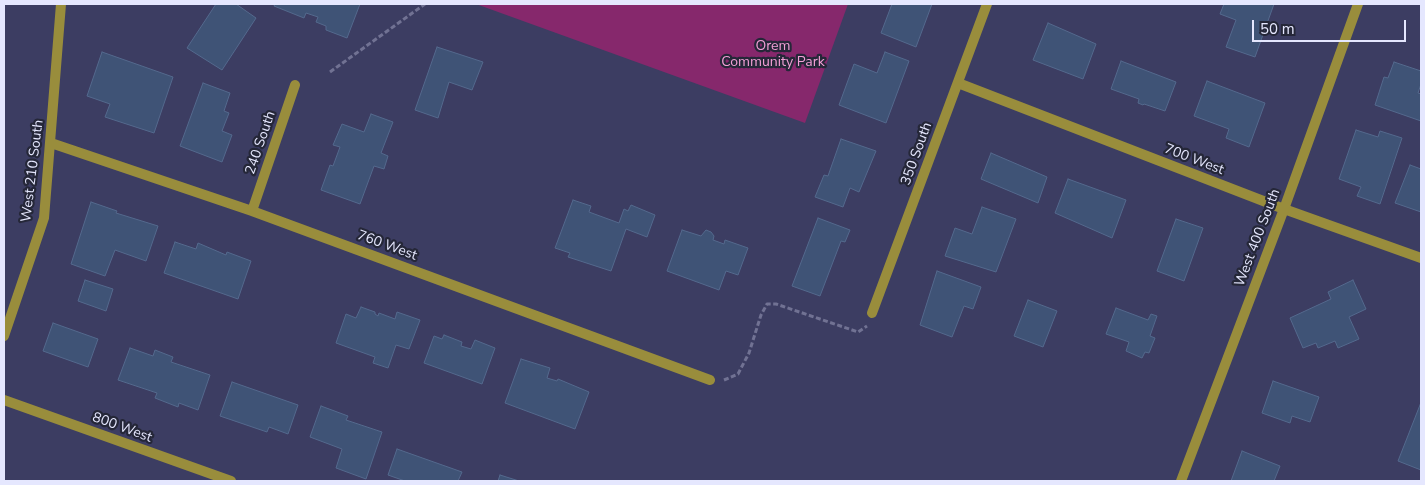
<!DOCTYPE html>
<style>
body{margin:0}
#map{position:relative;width:1425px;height:485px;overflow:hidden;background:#3c3d62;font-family:"Nunito Sans",sans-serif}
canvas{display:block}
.frame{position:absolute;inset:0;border:5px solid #e5e7fe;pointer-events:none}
.scale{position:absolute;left:1252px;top:20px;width:154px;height:22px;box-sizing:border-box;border:2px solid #e5e7fe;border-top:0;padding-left:6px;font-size:15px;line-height:18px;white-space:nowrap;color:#e5e7fe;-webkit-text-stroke:4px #252738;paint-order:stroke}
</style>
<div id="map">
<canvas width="1425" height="485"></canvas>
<div class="frame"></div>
<div class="scale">50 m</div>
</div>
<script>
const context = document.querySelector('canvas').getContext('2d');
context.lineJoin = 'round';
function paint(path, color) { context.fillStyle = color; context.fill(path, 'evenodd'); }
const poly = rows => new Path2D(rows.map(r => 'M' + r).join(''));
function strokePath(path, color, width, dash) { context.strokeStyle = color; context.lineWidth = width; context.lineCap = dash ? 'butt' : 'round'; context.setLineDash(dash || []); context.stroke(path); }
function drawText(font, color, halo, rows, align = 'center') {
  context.font = font + ' "Nunito Sans",sans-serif'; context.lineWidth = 4.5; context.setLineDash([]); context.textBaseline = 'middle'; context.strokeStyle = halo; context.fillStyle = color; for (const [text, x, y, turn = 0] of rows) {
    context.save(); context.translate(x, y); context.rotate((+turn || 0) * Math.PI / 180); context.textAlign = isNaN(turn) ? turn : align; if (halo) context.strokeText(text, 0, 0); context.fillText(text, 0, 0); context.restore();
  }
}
paint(poly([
 [476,4,848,4,805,123]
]), '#86286c');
const building = poly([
 [216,4,236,4,256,18,222,70,187,48,216,4],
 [275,4,360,4,347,38,326,30,326,26,316,22,318,17,306,13,304,18,274,6,275,4],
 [892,4,932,4,916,47,881,33,892,4],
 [1224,4,1274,4,1255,57,1226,47,1236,20,1220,14,1224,4],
 [1048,23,1096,44,1083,79,1033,60,1048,23],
 [437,47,483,62,472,90,449,82,438,118,415,110,437,47],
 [102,52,173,77,154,133,105,117,110,104,87,96,102,52],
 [885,52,909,61,886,123,839,105,854,64,877,73,885,52],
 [1121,61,1176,82,1165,111,1144,104,1143,105,1138,103,1139,99,1111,89,1121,61],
 [1394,62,1421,71,1421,84,1418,93,1421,94,1421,121,1375,105,1384,77,1388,78,1394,62],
 [1207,81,1265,103,1249,147,1226,138,1229,129,1194,116,1207,81],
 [203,83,230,93,224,111,229,113,222,131,232,135,222,162,180,146,203,83],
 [371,114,393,122,381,153,388,156,384,169,374,166,360,204,321,190,330,165,333,166,340,147,333,145,342,124,364,132,371,114],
 [1356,130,1378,137,1380,131,1402,138,1380,204,1357,196,1361,187,1339,179,1356,130],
 [841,139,876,151,859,192,850,188,843,207,815,197,824,175,828,176,841,139],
 [991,153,1047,177,1038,203,981,179,991,153],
 [1410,165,1421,169,1421,212,1395,203,1410,165],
 [1068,179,1126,200,1112,238,1055,213,1068,179],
 [573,200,591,206,589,212,619,223,624,209,628,211,631,205,655,215,647,237,626,229,611,271,568,257,570,253,555,248,573,200],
 [91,202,117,211,116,213,158,226,146,261,115,250,105,276,71,264,91,202],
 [982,207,1016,219,996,272,945,256,955,228,972,234,982,207],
 [818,218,850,230,845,242,841,241,820,296,792,286,818,218],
 [1176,219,1203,228,1184,281,1157,271,1176,219],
 [682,230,701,236,706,230,711,232,714,236,713,240,724,244,725,240,748,248,738,275,726,271,719,290,667,271,682,230],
 [175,242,196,249,198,243,226,255,227,252,251,261,238,299,164,273,175,242],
 [937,271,981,287,973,309,964,306,952,337,920,325,937,271],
 [85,280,113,289,106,311,78,301,85,280],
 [1353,280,1366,309,1349,317,1359,339,1338,348,1335,341,1318,348,1316,343,1303,348,1290,318,1331,299,1328,292,1353,280],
 [1028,300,1057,311,1043,347,1014,336,1028,300],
 [361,307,375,312,375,314,378,316,379,313,395,319,397,312,420,320,409,349,396,345,388,368,373,363,375,357,336,343,346,314,356,318,361,307],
 [1116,308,1148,320,1151,314,1157,316,1150,336,1155,338,1149,353,1145,352,1142,358,1126,351,1129,342,1106,334,1116,308],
 [53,323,98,339,88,367,43,351,53,323],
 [444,335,462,342,461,346,471,349,475,340,495,348,482,384,424,363,434,336,442,339,444,335],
 [130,348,153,356,155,350,173,357,171,362,210,375,198,410,179,403,178,407,155,398,157,393,118,380,130,348],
 [521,359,550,368,547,378,557,381,558,379,589,392,575,429,505,403,521,359],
 [1273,381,1319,397,1310,422,1292,416,1290,423,1262,413,1273,381],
 [232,382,298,405,288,434,269,427,267,432,220,416,232,382],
 [1420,405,1421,406,1421,470,1398,461,1420,405],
 [321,406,348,416,346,420,382,432,366,479,336,468,342,449,310,437,321,406],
 [397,449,462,472,458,481,405,481,388,475,397,449],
 [1242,451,1280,466,1274,481,1231,481,1242,451],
 [500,475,519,481,498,481,500,475]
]);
paint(building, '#3f5376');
strokePath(building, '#54698d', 1);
strokePath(poly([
 [330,72,425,4],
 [724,380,738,374,749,353,761,315,767,304,776,304,858,332,867,326]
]), '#717293', 3, [5, 2.5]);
strokePath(poly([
 [958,83,1284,209,1421,258],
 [51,143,252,211,710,380],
 [252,211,295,85],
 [872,313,987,4],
 [4,336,44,218,61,4]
]), '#998d3c', 10);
strokePath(poly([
 [4,400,231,481],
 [1181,481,1284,209,1358,4]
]), '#998d3c', 10);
drawText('14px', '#f39fd6', '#252738', [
 ["Orem",773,47],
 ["Community Park",773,63]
]);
drawText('14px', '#e5e7fe', '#252738', [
 ["240 South",261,143,-71],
 ["350 South",917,154,-70],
 ["700 West",1194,160,21],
 ["West 210 South",33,171,-83],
 ["West 400 South",1258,238,-69],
 ["760 West",387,246,20],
 ["800 West",122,428,20]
]);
</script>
